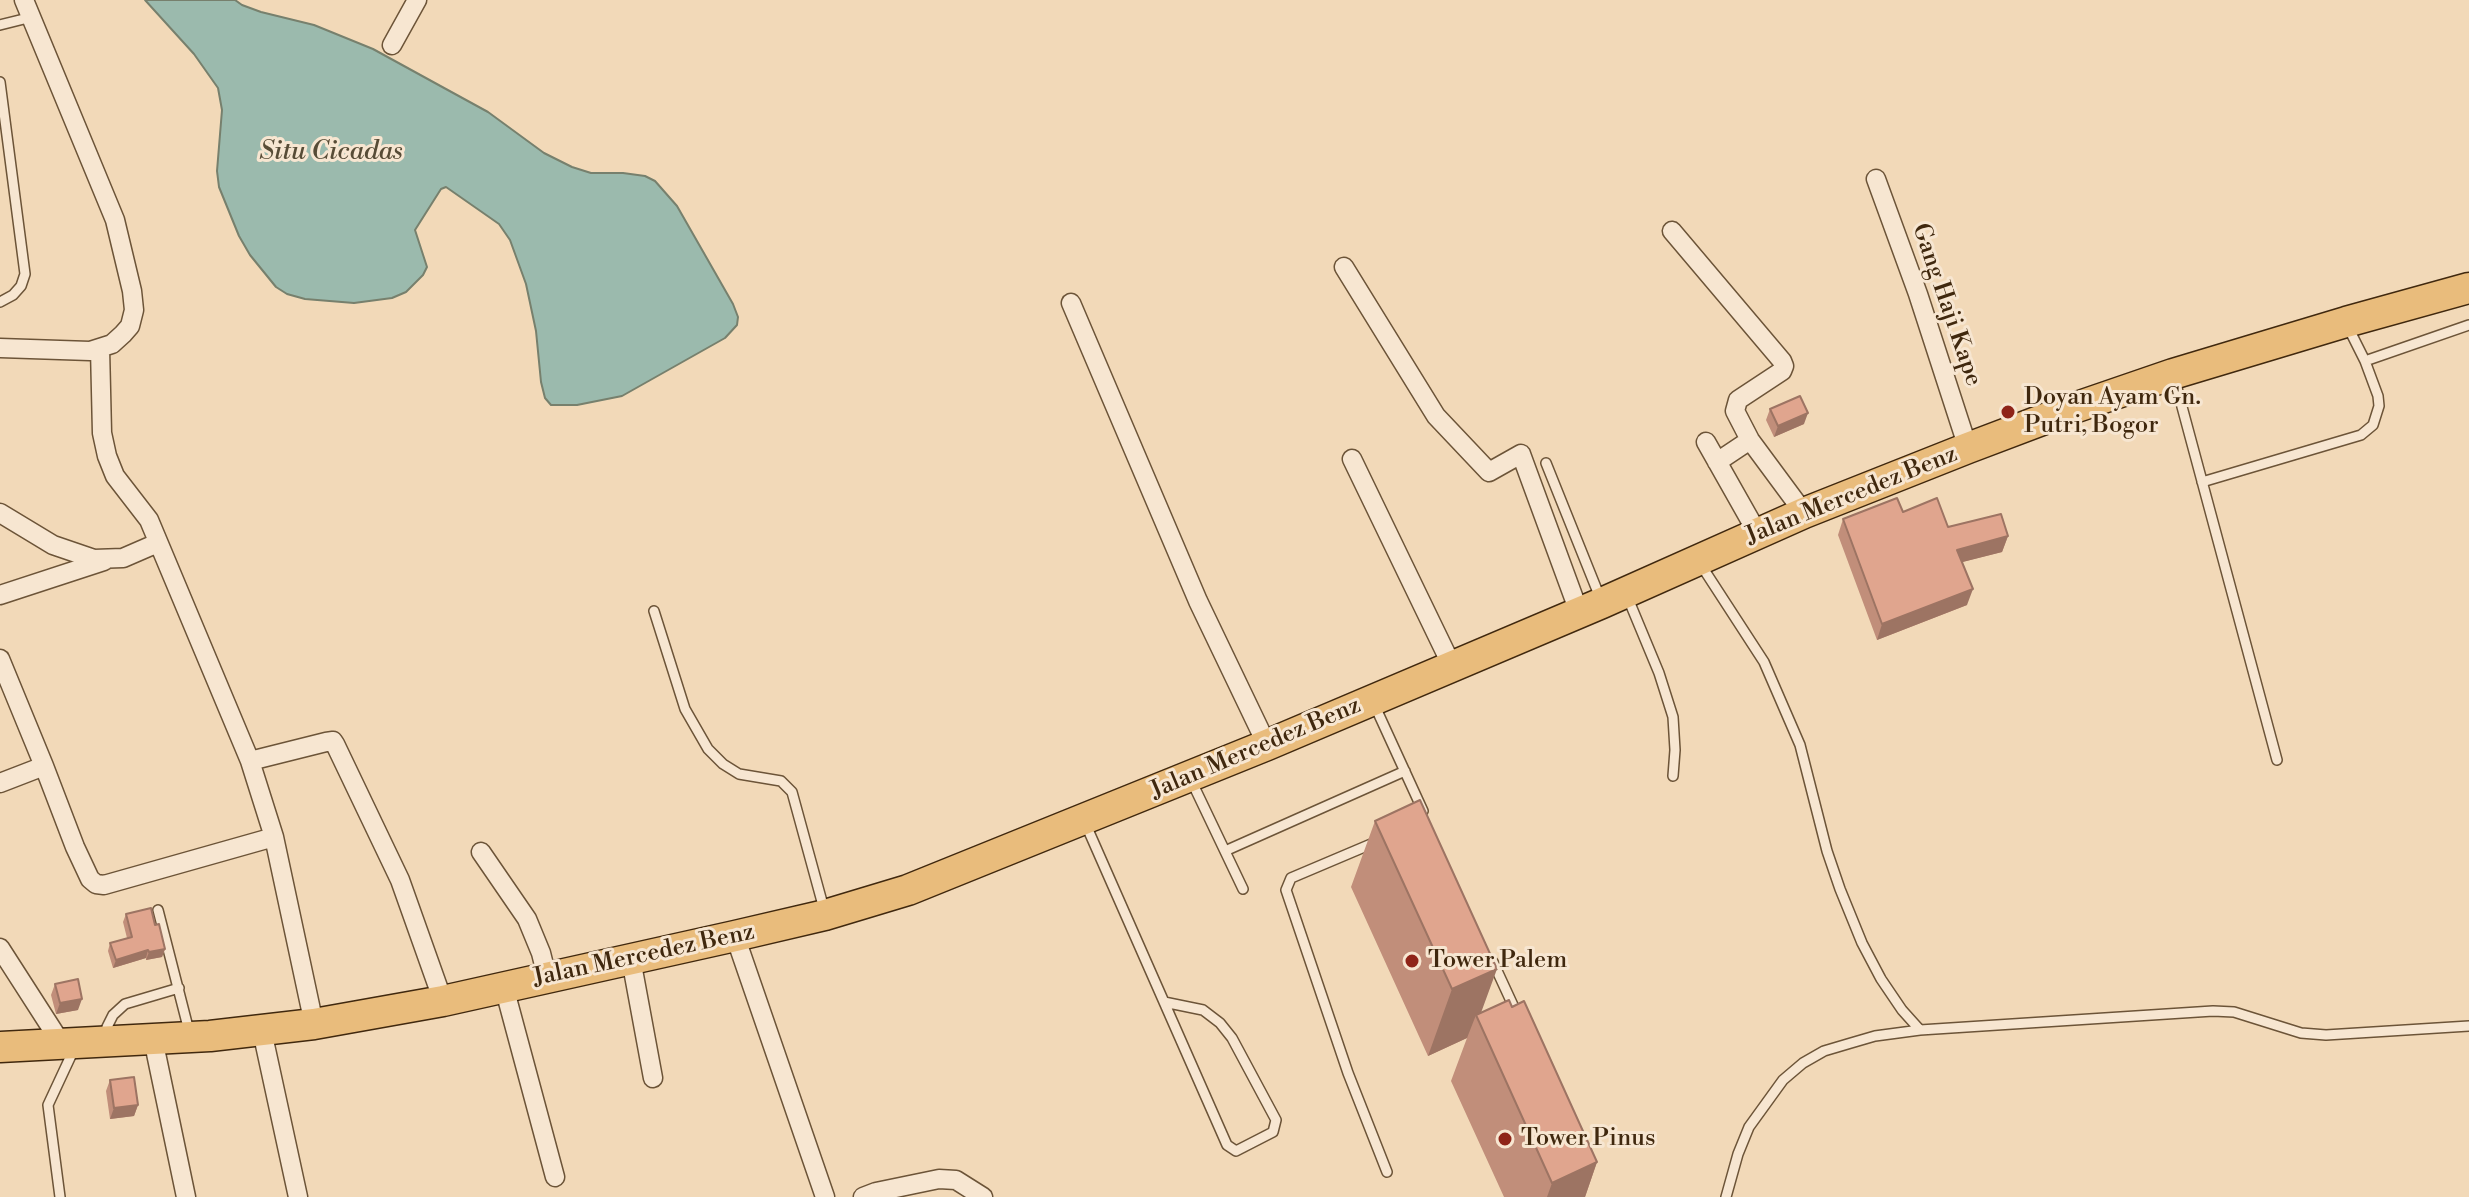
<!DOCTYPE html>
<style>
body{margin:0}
canvas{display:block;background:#f2d9b8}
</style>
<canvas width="2469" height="1197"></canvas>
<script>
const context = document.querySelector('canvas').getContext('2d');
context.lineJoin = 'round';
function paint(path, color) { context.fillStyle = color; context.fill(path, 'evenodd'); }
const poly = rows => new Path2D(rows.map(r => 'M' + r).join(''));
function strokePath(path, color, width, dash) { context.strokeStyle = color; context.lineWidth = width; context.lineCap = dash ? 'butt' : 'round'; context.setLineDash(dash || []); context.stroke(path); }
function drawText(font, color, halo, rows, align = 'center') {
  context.font = font + ' "Libre Bodoni",serif'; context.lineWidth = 6; context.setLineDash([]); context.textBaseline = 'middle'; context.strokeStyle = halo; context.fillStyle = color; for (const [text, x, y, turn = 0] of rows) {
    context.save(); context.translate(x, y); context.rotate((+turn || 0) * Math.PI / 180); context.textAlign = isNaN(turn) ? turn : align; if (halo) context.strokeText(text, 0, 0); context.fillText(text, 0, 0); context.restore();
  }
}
const water = poly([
 [145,0,235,0,242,5,261,12,314,25,373,49,435,83,488,112,544,153,572,167,591,173,623,173,645,176,655,181,677,206,733,304,738,317,737,325,725,338,622,396,577,405,551,405,545,398,541,382,536,331,526,284,510,240,499,224,446,187,441,189,415,230,427,267,423,275,406,292,392,298,354,303,305,299,287,294,276,287,250,255,239,236,219,187,217,171,222,110,218,88,194,54,145,0]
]);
paint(water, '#9bbaad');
strokePath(water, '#77806d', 2);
const lane = poly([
 [0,25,32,17],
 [0,82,25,274,21,286,13,295,0,302],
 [2348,327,2365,361,2469,325],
 [2174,377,2277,760],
 [1546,463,1601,600],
 [2202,482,2361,435,2373,425,2379,406,2378,396,2365,361],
 [1701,565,1764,662,1800,745,1827,851,1840,889,1862,943,1881,979,1902,1010,1920,1030,2213,1011,2234,1012,2301,1033,2326,1035,2469,1026],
 [1627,596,1659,673,1673,717,1675,750,1673,776],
 [654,611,685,709,708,749,723,764,739,774,781,781,792,792,824,909],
 [1374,704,1423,811],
 [1191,780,1243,889],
 [1086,825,1227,1145,1236,1151,1273,1132,1276,1120,1232,1038,1220,1023,1203,1010,1164,1002],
 [1376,842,1291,878,1286,890,1348,1073,1387,1172],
 [1225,851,1405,771],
 [158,910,189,1031],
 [1493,962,1517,1014],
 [105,1038,107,1027,113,1015,125,1004,179,988],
 [60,1197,48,1105,75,1047],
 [1726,1197,1738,1154,1749,1127,1783,1080,1803,1063,1824,1051,1851,1043,1875,1036,1920,1030]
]);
const street = poly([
 [392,45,417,0],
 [1876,179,1918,294,1968,448],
 [1672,231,1782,361,1784,366,1782,371,1738,400,1735,411,1750,440,1804,513],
 [1344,267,1436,416,1489,472,1521,454,1579,612],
 [1071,303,1198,601,1267,745],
 [0,348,90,351,112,344,123,334,130,326,134,310,132,291,115,220,24,0],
 [100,348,102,433,107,456,115,476,149,520,250,761,274,837,314,1024],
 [1706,442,1758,534],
 [1352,459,1452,666],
 [1717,462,1750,440],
 [0,513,53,545,94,559,123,558,153,545,160,547],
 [0,595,104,561],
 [0,659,44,766,0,783],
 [250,761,326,742,333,741,335,744,400,880,443,1001],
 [44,766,75,847,90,879,96,884,104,885,274,837],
 [481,852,527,919,541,953,547,977],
 [735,936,825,1197],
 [0,948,61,1043],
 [631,959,653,1078],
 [504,987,555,1177],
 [262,1031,298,1197],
 [153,1039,186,1197],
 [863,1197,876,1192,939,1179,956,1180,983,1197]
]);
const primary = poly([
 [0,1047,210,1036,314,1024,443,1001,735,936,825,915,908,890,1267,745,1602,603,1804,513,1968,448,2071,409,2173,374,2346,322,2469,288]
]);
strokePath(lane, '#6c5438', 12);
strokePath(street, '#6c5438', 21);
strokePath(primary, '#40280e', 33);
strokePath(lane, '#f7e6d1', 9);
strokePath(street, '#f7e6d1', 18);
strokePath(primary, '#e9bc7c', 30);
paint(poly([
 [1770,409,1804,424,1774,437,1766,420],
 [1843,519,1948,527,2008,536,2002,552,1962,562,1967,605,1877,640,1838,535],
 [1375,821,1481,1012,1512,1007,1597,1162,1585,1197,1504,1197,1451,1081,1467,1038,1428,1056,1351,887],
 [126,914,155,925,165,949,162,957,146,960,146,958,113,968,108,951,110,943,127,938,123,922],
 [55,984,78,1010,56,1014,51,995],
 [110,1080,138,1105,134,1116,110,1119,106,1091]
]), '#c18e7a');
paint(poly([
 [1808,413,1804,424,1774,437,1778,426],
 [2008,536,2002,552,1951,565,1957,550],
 [1973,589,1967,605,1877,640,1882,624],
 [165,949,162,957,146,960,149,952],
 [148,950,146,958,113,968,116,960],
 [1497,969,1478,1021,1476,1015,1467,1038,1428,1056,1452,989],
 [82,999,78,1010,56,1014,60,1003],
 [138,1105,134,1116,110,1119,114,1108],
 [1597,1162,1585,1197,1547,1197,1552,1183]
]), '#9d7463');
const building = poly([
 [1800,396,1808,413,1778,426,1770,409,1800,396],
 [1897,498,1903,512,1937,498,1948,527,2001,514,2008,536,1957,550,1973,589,1882,624,1843,519,1897,498],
 [1420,800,1497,969,1452,989,1375,821,1420,800],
 [151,908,155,925,159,924,165,949,149,952,148,950,116,960,110,943,132,937,126,914,151,908],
 [78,979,82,999,60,1003,55,984,78,979],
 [1509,1000,1512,1007,1524,1001,1597,1162,1552,1183,1476,1015,1509,1000],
 [134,1077,138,1105,114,1108,110,1080,134,1077]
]);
paint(building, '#e0a58e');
strokePath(building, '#9d7463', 2);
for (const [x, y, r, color] of [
 [2008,412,8,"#8f2418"],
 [1412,961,8,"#8f2418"],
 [1505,1139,8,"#8f2418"]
]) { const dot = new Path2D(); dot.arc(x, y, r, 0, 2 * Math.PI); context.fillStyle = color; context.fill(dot); strokePath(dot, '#f7e6d1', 3); }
drawText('24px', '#40280e', '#f7e6d1', [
 ["Gang Haji Kape",1946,305,71],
 ["Jalan Mercedez Benz",1852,496,-22],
 ["Jalan Mercedez Benz",1256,749,-23],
 ["Jalan Mercedez Benz",644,956,-12]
]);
drawText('24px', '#40280e', '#f7e6d1', [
 ["Doyan Ayam Gn.",2024,398],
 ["Putri, Bogor",2024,426],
 ["Tower Palem",1428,961],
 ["Tower Pinus",1521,1139]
], 'left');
drawText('italic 26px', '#574c36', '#f7e6d1', [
 ["Situ Cicadas",331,153]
]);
</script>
